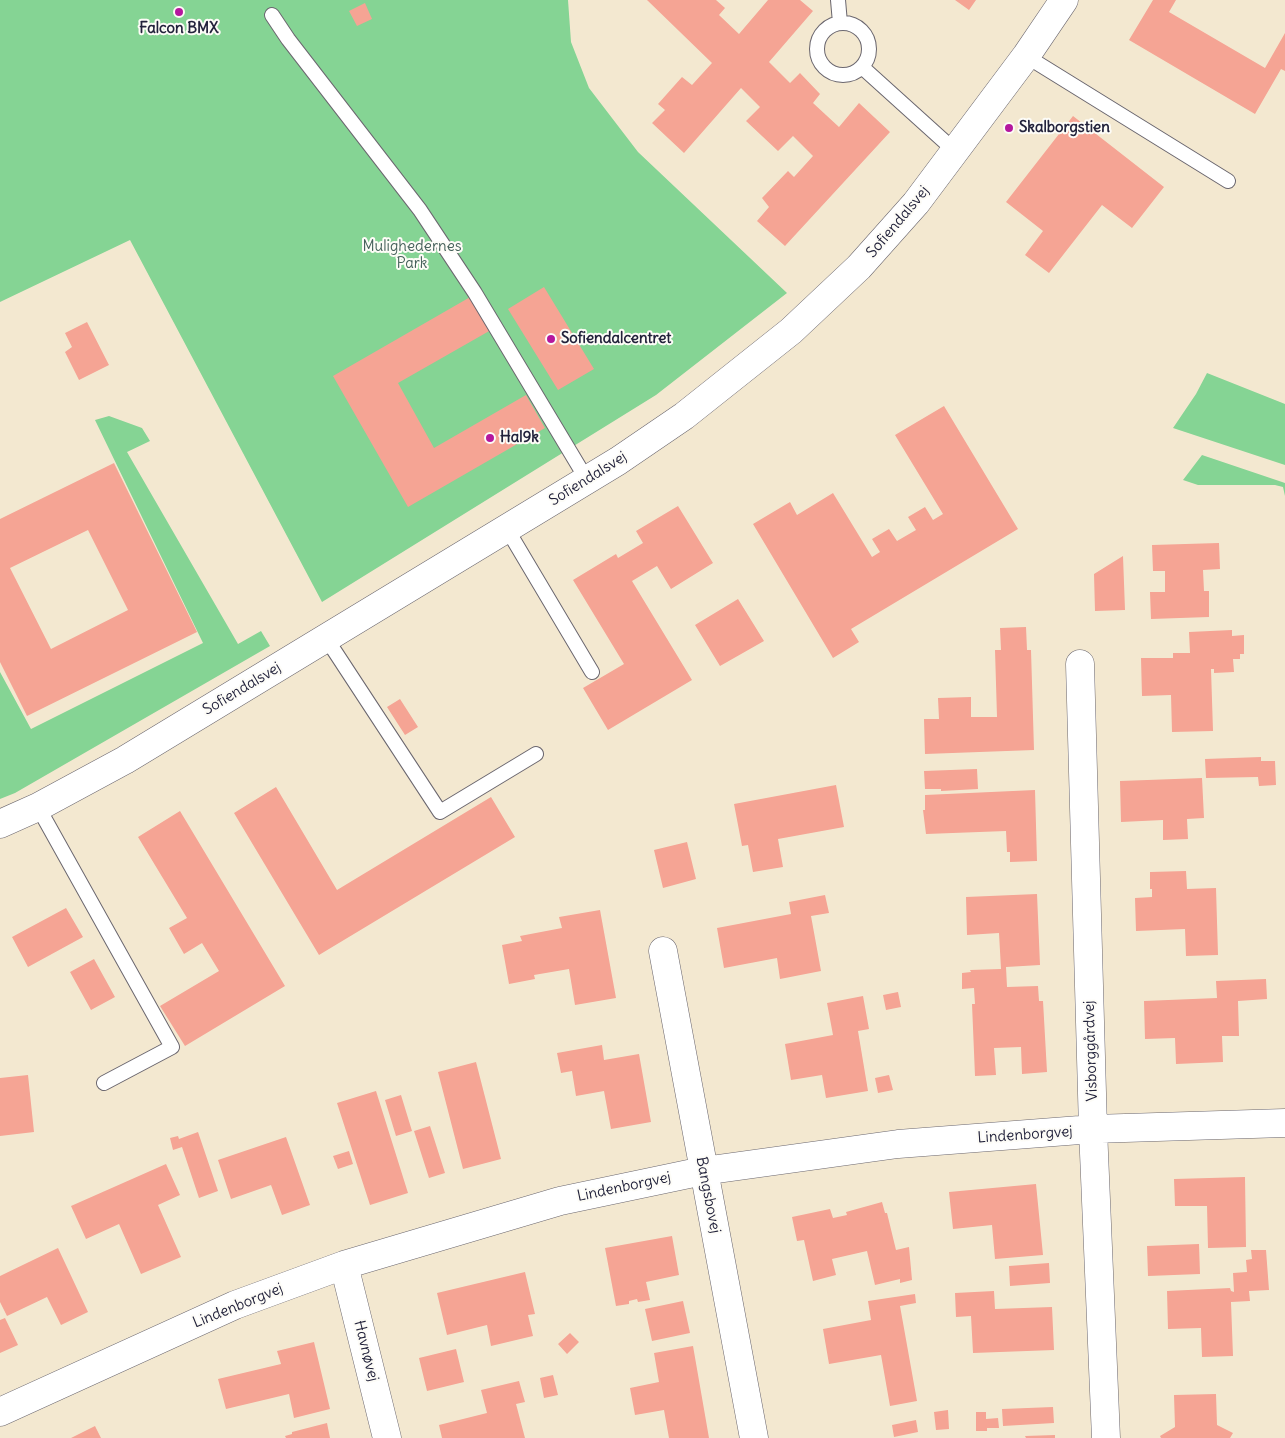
<!DOCTYPE html>
<meta charset="utf-8">
<style>
body{margin:0}
canvas{display:block;background:#f3e8d0}
</style>
<canvas width="1285" height="1438"></canvas>
<script>
const context = document.querySelector('canvas').getContext('2d');
context.lineJoin = 'round';
function paint(path, color) { context.fillStyle = color; context.fill(path, 'evenodd'); }
const poly = rows => new Path2D(rows.map(r => 'M' + r).join(''));
function strokePath(path, color, width, dash) { context.strokeStyle = color; context.lineWidth = width; context.lineCap = dash ? 'butt' : 'round'; context.setLineDash(dash || []); context.stroke(path); }
function drawText(font, color, halo, rows, align = 'center') {
  context.font = font + ' Delius,sans-serif'; context.lineWidth = 4; context.setLineDash([]); context.textBaseline = 'middle'; context.strokeStyle = halo; context.fillStyle = color; for (const [text, x, y, turn = 0] of rows) {
    context.save(); context.translate(x, y); context.rotate((+turn || 0) * Math.PI / 180); context.textAlign = isNaN(turn) ? turn : align; if (halo) context.strokeText(text, 0, 0); context.fillText(text, 0, 0); context.restore();
  }
}
paint(poly([
 [0,0,568,0,571,42,589,88,638,152,787,293,656,395,322,602,130,240,0,302],
 [1207,373,1285,404,1285,465,1173,428,1196,394],
 [109,416,142,428,150,441,127,452,238,644,261,631,270,646,15,793,0,799,0,672,31,729,203,643,95,420],
 [1202,455,1285,483,1285,548,1285,496,1283,487,1275,485,1198,485,1183,480]
]), '#85d494');
paint(poly([
 [647,0,716,0,725,8,719,15,739,34,768,0,800,0,813,11,769,62,790,83,800,73,820,94,813,103,839,127,859,103,890,132,785,246,757,221,769,207,762,198,788,171,794,177,813,156,793,136,778,151,746,121,760,107,741,88,684,153,652,123,665,110,658,104,682,77,692,85,712,63],
 [955,0,976,0,969,10],
 [1153,0,1176,0,1169,12,1265,68,1285,33,1285,71,1281,69,1255,114,1129,40],
 [365,3,372,19,357,26,349,11],
 [1073,116,1164,187,1132,228,1102,205,1049,273,1025,255,1043,231,1006,202],
 [544,287,594,369,558,390,508,309],
 [472,296,491,330,398,383,434,448,526,395,545,428,408,507,333,376],
 [87,322,109,365,79,380,65,352,72,347,65,333],
 [944,406,1018,529,851,629,859,642,833,658,753,524,790,502,797,515,833,493,872,557,880,552,872,539,889,529,897,541,916,530,908,517,925,507,933,520,943,514,895,435],
 [114,463,197,632,27,716,0,662,0,519],
 [88,530,128,610,51,649,10,568],
 [678,506,713,563,671,589,657,566,632,581,692,680,608,730,583,688,624,664,573,580,616,554,618,558,643,543,636,531],
 [1219,543,1220,569,1203,570,1204,591,1209,591,1209,617,1151,619,1150,592,1165,592,1165,571,1153,571,1152,545],
 [1123,556,1125,610,1095,611,1094,574],
 [738,599,764,641,720,666,695,625],
 [1026,627,1027,650,1031,650,1034,750,925,754,924,719,939,719,938,698,971,697,971,717,997,717,995,650,1001,650,1000,628],
 [1232,630,1232,636,1244,635,1244,654,1240,654,1240,659,1233,659,1234,672,1214,673,1214,669,1211,669,1213,731,1172,732,1171,695,1142,696,1141,658,1173,658,1173,653,1190,653,1189,632],
 [400,699,418,727,405,735,387,707],
 [1261,757,1261,761,1275,761,1276,785,1259,786,1258,777,1206,778,1205,759],
 [977,769,978,789,941,791,941,789,925,789,924,771],
 [1202,778,1204,818,1187,819,1188,839,1163,840,1163,820,1121,822,1120,781],
 [836,785,844,827,778,839,783,867,753,872,748,845,742,846,734,804],
 [276,787,337,890,491,797,515,837,319,955,234,813],
 [1035,790,1037,861,1010,862,1010,852,1007,852,1006,831,926,834,923,810,925,810,925,795],
 [180,811,285,986,185,1046,160,1006,219,971,202,943,184,954,169,928,187,918,138,837],
 [687,842,696,879,663,888,654,850],
 [1186,871,1187,889,1216,888,1218,955,1186,956,1185,929,1136,931,1135,898,1152,897,1152,889,1150,889,1150,872],
 [1037,894,1040,965,1006,967,1007,987,1038,986,1039,1001,1043,1001,1047,1072,1022,1074,1021,1047,994,1048,996,1075,975,1076,972,1004,975,1004,974,988,962,989,962,973,971,972,970,970,1001,969,999,933,967,935,966,897],
 [825,895,829,913,811,916,821,971,780,979,777,958,724,968,717,928,791,914,789,902],
 [66,908,83,937,28,967,12,937],
 [600,910,616,998,575,1005,569,969,534,975,535,979,509,984,502,945,522,941,520,936,562,928,559,917],
 [94,959,115,997,91,1010,70,972],
 [1266,979,1267,999,1238,1001,1239,1036,1222,1036,1223,1062,1176,1064,1175,1038,1145,1039,1144,1001,1217,998,1216,981],
 [898,992,901,1007,886,1010,883,995],
 [863,996,869,1029,858,1031,868,1091,826,1098,822,1075,791,1080,785,1044,833,1035,827,1003],
 [602,1045,604,1060,639,1054,651,1122,611,1129,604,1091,576,1096,572,1071,561,1073,557,1053],
 [476,1062,501,1159,463,1169,438,1072],
 [28,1075,34,1132,0,1136,0,1078],
 [889,1075,893,1090,878,1093,875,1078],
 [376,1091,408,1193,370,1205,337,1103],
 [401,1095,412,1131,396,1136,385,1100],
 [430,1126,445,1173,429,1178,414,1131],
 [198,1132,218,1191,199,1198,182,1147,173,1150,170,1138,178,1136,179,1139],
 [286,1137,310,1205,282,1215,271,1185,231,1199,218,1160],
 [349,1151,353,1164,338,1169,333,1156],
 [166,1164,180,1195,158,1205,181,1257,141,1274,119,1224,86,1239,71,1206],
 [1245,1177,1246,1247,1208,1248,1207,1206,1175,1206,1174,1179],
 [1036,1184,1043,1255,995,1259,992,1225,953,1229,949,1192],
 [882,1202,885,1213,887,1213,896,1250,909,1247,912,1280,900,1283,900,1279,875,1285,867,1251,832,1259,836,1275,813,1281,804,1240,797,1241,792,1217,830,1209,833,1218,847,1215,846,1212],
 [672,1236,679,1275,646,1282,650,1300,638,1302,637,1299,629,1301,629,1304,616,1306,605,1248],
 [1199,1244,1200,1274,1148,1276,1147,1246],
 [58,1248,88,1312,61,1325,47,1297,7,1316,0,1302,0,1276],
 [1251,1250,1266,1250,1269,1290,1249,1291,1250,1301,1231,1302,1233,1356,1202,1357,1201,1328,1168,1329,1167,1291,1230,1288,1231,1291,1234,1292,1233,1273,1247,1272,1246,1260,1252,1259],
 [1049,1263,1050,1283,1010,1286,1009,1266],
 [525,1272,535,1314,528,1315,533,1336,491,1346,487,1325,447,1335,437,1293],
 [994,1291,995,1309,1052,1307,1054,1350,973,1353,971,1316,956,1317,955,1293],
 [915,1294,916,1303,900,1306,917,1401,890,1406,881,1355,829,1364,823,1329,871,1320,868,1301],
 [683,1301,690,1333,652,1341,645,1309],
 [5,1318,18,1345,0,1353,0,1320],
 [570,1333,579,1342,567,1354,558,1344],
 [314,1342,330,1409,294,1418,289,1394,226,1409,218,1379,281,1364,277,1351],
 [693,1346,709,1438,669,1438,664,1410,635,1415,630,1388,659,1382,654,1353],
 [456,1349,464,1382,427,1391,419,1358],
 [553,1375,558,1395,544,1398,540,1378],
 [519,1381,525,1402,516,1404,525,1438,442,1438,439,1425,487,1413,481,1390],
 [1216,1394,1217,1425,1233,1433,1230,1438,1161,1438,1160,1436,1175,1427,1174,1395],
 [1053,1407,1054,1423,1003,1426,1002,1409],
 [948,1410,949,1429,936,1430,934,1412],
 [976,1412,986,1412,986,1419,998,1418,999,1428,987,1428,987,1431,976,1431],
 [916,1420,918,1432,894,1437,892,1425],
 [327,1423,330,1438,286,1438,285,1436,292,1434,292,1432],
 [95,1426,101,1438,71,1438],
 [1055,1435,1055,1438,1026,1438,1025,1436]
]), '#f5a494');
const lane = poly([
 [838,0,840,23],
 [272,15,288,39,420,210,475,293,587,480],
 '817 49a26 26 0 1 1 52 0a26 26 0 1 1-52 0Z',
 [1026,56,1228,181],
 [862,67,955,151],
 [507,529,592,672],
 [326,638,440,812,536,754],
 [38,807,172,1047,104,1083]
]);
const street = poly([
 [1080,664,1093,1129,1106,1438],
 [663,951,754,1438],
 [344,1265,387,1438],
 [0,1412,235,1305,344,1265,560,1201,703,1171,898,1144,1093,1129,1285,1123]
]);
const secondary = poly([
 [0,824,38,807,125,760,618,461,684,416,791,331,859,267,916,203,1026,56,1064,0]
]);
strokePath(lane, '#6b676f', 16);
strokePath(street, '#6b676f', 29);
strokePath(secondary, '#6b676f', 29);
strokePath(lane, '#fff', 14);
strokePath(street, '#fff', 28);
strokePath(secondary, '#fff', 28);
for (const [x, y, r, color] of [
 [179,12,5,"#b5179e"],
 [1009,128,5,"#b5179e"],
 [551,339,5,"#b5179e"],
 [490,438,5,"#b5179e"]
]) { const dot = new Path2D(); dot.arc(x, y, r, 0, 2 * Math.PI); context.fillStyle = color; context.fill(dot); strokePath(dot, '#fdfcf7', 2); }
drawText('bold 15px', '#22223b', '#fdfcf7', [
 ["Falcon BMX",179,29,"center"],
 ["Skalborgstien",1019,128],
 ["Sofiendalcentret",561,339],
 ["Hal9k",500,438]
], 'left');
drawText('15px', '#22223b', '#fdfcf7', [
 ["Sofiendalsvej",898,222,-50],
 ["Sofiendalsvej",588,479,-32],
 ["Sofiendalsvej",242,689,-31],
 ["Visborggårdvej",1091,1051,-92],
 ["Lindenborgvej",1025,1135,-4],
 ["Lindenborgvej",624,1187,-12],
 ["Bangsbovej",708,1195,79],
 ["Lindenborgvej",238,1306,-22],
 ["Havnøvej",366,1351,76]
]);
drawText('15px', '#45605a', '#fdfcf7', [
 ["Mulighedernes",412,247],
 ["Park",412,264]
]);
</script>
